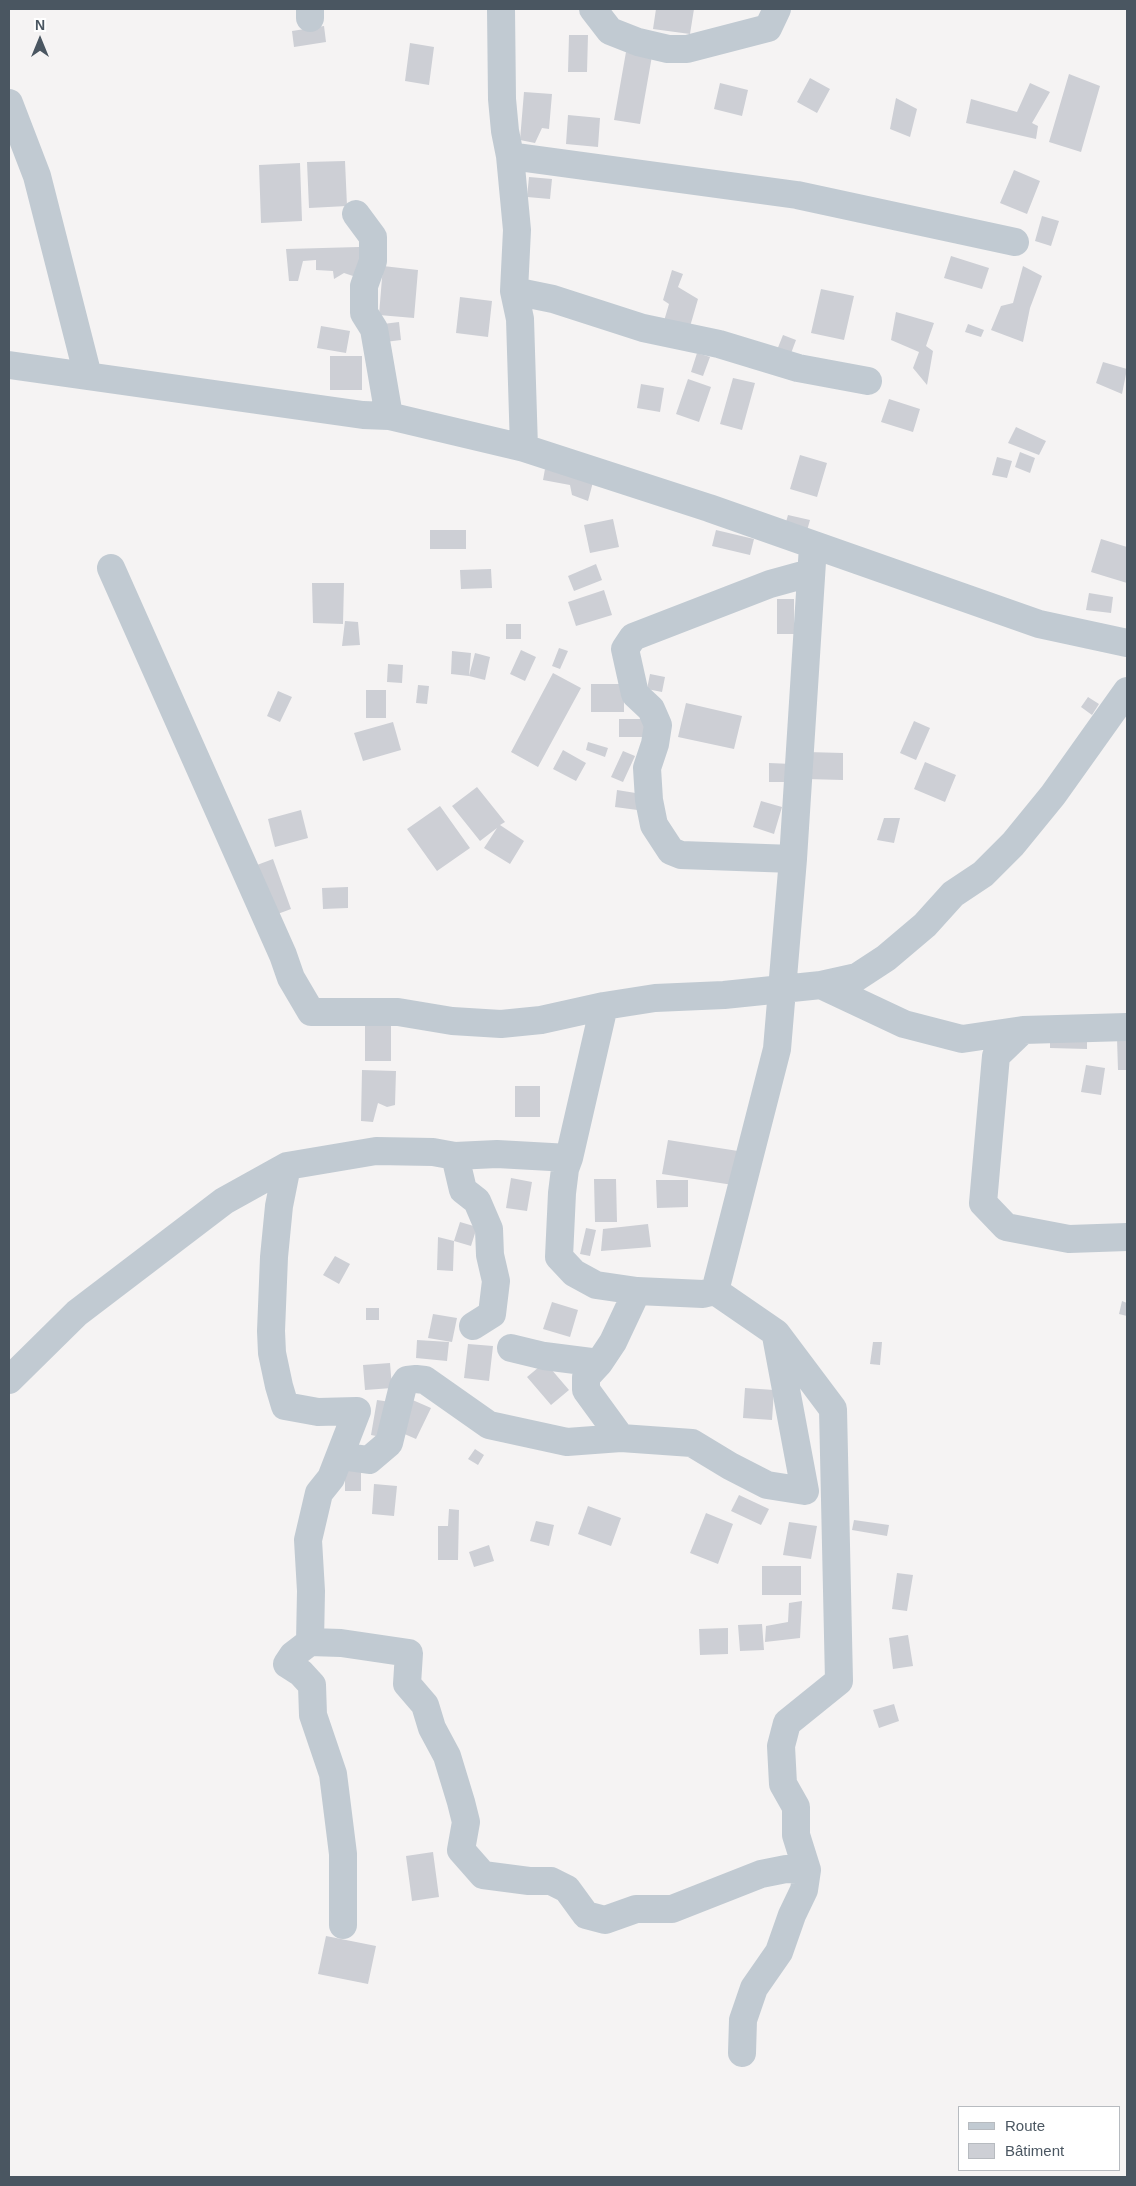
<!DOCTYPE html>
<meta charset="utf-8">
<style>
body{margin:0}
#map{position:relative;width:1136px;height:2186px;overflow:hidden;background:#f5f3f3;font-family:Helvetica,sans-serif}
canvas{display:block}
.frame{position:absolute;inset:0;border:10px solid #4a5661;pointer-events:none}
.legend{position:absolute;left:958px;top:2106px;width:162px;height:65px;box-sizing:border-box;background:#fff;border:1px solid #b7bbc0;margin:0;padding:6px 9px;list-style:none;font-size:15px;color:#4a5661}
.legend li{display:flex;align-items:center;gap:10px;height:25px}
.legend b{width:25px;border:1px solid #b7bbc0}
.north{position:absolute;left:15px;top:15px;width:50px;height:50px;-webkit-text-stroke:4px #fff;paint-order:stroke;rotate:0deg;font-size:14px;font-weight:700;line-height:20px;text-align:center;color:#4a5661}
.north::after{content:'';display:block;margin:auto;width:18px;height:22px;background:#4a5661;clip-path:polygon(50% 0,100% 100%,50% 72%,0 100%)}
</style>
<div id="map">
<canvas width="1136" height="2186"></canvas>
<div class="frame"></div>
<ul class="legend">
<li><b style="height:6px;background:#c1cad2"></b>Route</li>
<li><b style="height:14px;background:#cdcfd5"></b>Bâtiment</li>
</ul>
<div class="north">N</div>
</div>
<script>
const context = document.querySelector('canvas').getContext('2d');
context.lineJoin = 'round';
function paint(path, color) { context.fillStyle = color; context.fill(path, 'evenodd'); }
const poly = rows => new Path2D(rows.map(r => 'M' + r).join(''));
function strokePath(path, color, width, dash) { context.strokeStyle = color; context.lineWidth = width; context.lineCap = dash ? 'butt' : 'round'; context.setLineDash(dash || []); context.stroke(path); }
paint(poly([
 [656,9,694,9,690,34,653,29],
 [324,26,326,42,294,47,292,31],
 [569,35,588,35,587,72,568,72],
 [410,43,434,47,429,85,405,81],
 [626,52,652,56,640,124,614,120],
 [1069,74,1100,86,1081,152,1049,142],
 [810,78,830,89,817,113,797,102],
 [720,83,748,90,742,116,714,109],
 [1030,83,1050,92,1032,123,1038,126,1036,139,966,123,971,99,1017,112],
 [524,92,552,94,549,129,542,128,535,143,520,140],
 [896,98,917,109,910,137,890,129],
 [568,115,600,118,598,147,566,144],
 [345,161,347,206,309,208,307,162],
 [300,163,302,221,261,223,259,165],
 [1014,170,1040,181,1027,214,1000,203],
 [529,177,552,179,550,199,527,197],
 [1042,216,1059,221,1051,246,1035,241],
 [359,247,359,278,344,273,334,279,333,271,316,270,316,260,303,261,298,281,289,281,286,249],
 [951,256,989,268,982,289,944,278],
 [383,266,418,270,414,318,379,315],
 [1023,266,1042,276,1030,308,1023,342,991,330,1001,306,1013,303],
 [672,270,683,274,678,287,698,299,689,330,664,321,669,304,663,300],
 [821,289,854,296,844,340,811,333],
 [460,297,492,301,488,337,456,333],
 [896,312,934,323,926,346,933,351,927,385,913,368,919,352,891,340],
 [399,322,401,340,385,342,383,324],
 [968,324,984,330,981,337,965,332],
 [321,326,350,331,346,353,317,348],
 [783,335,796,340,790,356,777,350],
 [697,353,710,357,703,376,691,372],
 [330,356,362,356,362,390,330,390],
 [1103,362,1127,369,1122,394,1096,383],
 [733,378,755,383,742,430,720,424],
 [688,379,711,387,699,422,676,414],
 [641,384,664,388,660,412,637,408],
 [889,399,920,409,913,432,881,422],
 [1016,427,1046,441,1039,455,1008,443],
 [1020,452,1035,458,1030,473,1015,467],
 [800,455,827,463,817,497,790,489],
 [997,457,1012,461,1007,478,992,475],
 [545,469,593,482,588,501,572,495,570,485,543,480],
 [788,515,810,520,806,534,784,529],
 [613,519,619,547,590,553,584,525],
 [430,530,466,530,466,549,430,549],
 [716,530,754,539,750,555,712,546],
 [1101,539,1127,547,1127,583,1091,572],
 [596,564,602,580,574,591,568,576],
 [491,569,492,588,461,589,460,570],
 [312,583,344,583,343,624,313,623],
 [604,590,612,615,576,626,568,602],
 [1089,593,1113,597,1111,613,1086,610],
 [777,599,794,599,794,634,777,634],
 [345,621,358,622,360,645,342,646],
 [506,624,521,624,521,639,506,639],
 [559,648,568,651,560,669,552,666],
 [521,650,536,657,525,681,510,674],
 [452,651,471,653,469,676,451,674],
 [475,653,490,657,485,680,469,676],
 [388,664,403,665,402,683,387,682],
 [553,673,581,688,538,767,511,752],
 [650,674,665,677,662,692,647,689],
 [591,684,624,684,624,712,591,712],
 [418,685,429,686,427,704,416,703],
 [366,690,386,690,386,718,366,718],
 [278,691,292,697,280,722,267,716],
 [1088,697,1099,704,1092,715,1081,707],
 [686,703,742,716,734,749,678,737],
 [619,719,648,719,648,737,619,737],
 [914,721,930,728,916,760,900,753],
 [393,722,401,750,363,761,354,733],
 [588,742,608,748,605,757,586,750],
 [563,750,586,763,576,781,553,769],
 [623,751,635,756,623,782,611,777],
 [807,752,843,753,843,780,806,779],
 [925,762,956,775,945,802,914,789],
 [769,763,792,764,791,782,769,782],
 [477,787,505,822,500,825,524,841,510,864,484,848,497,828,480,841,452,806],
 [617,790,648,795,645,811,615,807],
 [761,801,782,807,774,834,753,827],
 [440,806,470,848,437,871,407,829],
 [301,810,308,838,275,847,268,819],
 [884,818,900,818,894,843,877,840],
 [273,859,291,909,275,915,257,865],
 [348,887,348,908,323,909,322,888],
 [365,1026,391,1026,391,1061,365,1061],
 [1050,1035,1087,1036,1087,1049,1050,1048],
 [1117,1038,1127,1038,1127,1070,1118,1070],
 [1086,1065,1105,1068,1101,1095,1081,1092],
 [362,1070,396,1071,395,1105,387,1107,378,1103,373,1122,361,1121],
 [515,1086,540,1086,540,1117,515,1117],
 [668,1140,738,1151,733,1185,662,1174],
 [511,1178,532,1182,527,1211,506,1208],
 [594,1179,616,1179,617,1222,595,1222],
 [656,1180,688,1180,688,1207,657,1208],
 [460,1222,477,1227,471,1246,454,1241,453,1271,437,1270,438,1237,454,1241],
 [648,1224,651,1247,601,1251,603,1229],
 [586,1228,596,1230,590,1256,580,1254],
 [335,1256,350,1264,339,1284,323,1275],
 [1122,1301,1127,1303,1127,1316,1119,1314],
 [552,1302,578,1310,570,1337,543,1329],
 [366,1308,379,1308,379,1320,366,1320],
 [433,1314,457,1318,452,1342,428,1338],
 [417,1340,449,1342,447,1361,416,1358],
 [873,1342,882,1342,880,1365,870,1364],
 [468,1344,493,1346,489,1381,464,1378],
 [545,1362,569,1390,551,1405,527,1377],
 [390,1363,392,1388,365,1390,363,1365],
 [745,1388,774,1390,772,1420,743,1418],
 [408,1398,431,1408,416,1439,393,1429],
 [377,1400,391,1402,386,1438,371,1435],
 [475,1449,484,1455,478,1465,468,1459],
 [345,1470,361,1470,361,1491,345,1491],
 [374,1484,397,1486,394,1516,372,1514],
 [739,1495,769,1509,761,1525,731,1511],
 [588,1506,621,1518,611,1546,578,1534],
 [449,1509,459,1510,458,1560,438,1560,438,1526,448,1526],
 [706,1513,733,1524,718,1564,690,1553],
 [854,1520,889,1525,887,1536,852,1530],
 [536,1521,554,1525,549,1546,530,1541],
 [789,1522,817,1526,811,1559,783,1555],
 [489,1545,494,1561,474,1567,469,1552],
 [762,1566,801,1566,801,1595,762,1595],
 [897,1573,913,1575,907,1611,892,1609],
 [802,1601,800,1638,765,1642,766,1626,788,1622,789,1603],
 [762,1624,764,1650,740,1651,738,1625],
 [728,1628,728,1654,700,1655,699,1629],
 [908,1635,913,1666,893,1669,889,1638],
 [894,1704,899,1721,879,1728,873,1710],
 [433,1852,439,1897,412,1901,406,1856],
 [326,1936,376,1946,368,1984,318,1974]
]), '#cdcfd5');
strokePath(poly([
 [501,9,502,99,505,131,510,156,797,195,1015,242],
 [593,9,610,31,638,42,668,49,687,49,768,28,777,9],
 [310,18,310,9],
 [9,103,37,176,88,376],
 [510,156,517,230,514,291],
 [356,214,373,237,373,261,364,286,364,313,374,329,389,416],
 [9,365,363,415,389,416,524,448,709,508,1039,624,1127,643],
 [524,448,520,319,514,291,553,299,643,328,719,344,798,368,868,381],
 [111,568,283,955,291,978,311,1012,398,1012,452,1021,501,1024,541,1020,604,1006,655,998,724,995,821,985,857,977,886,958,925,925,953,894,983,874,1013,844,1053,795,1127,691],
 [793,859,681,855,671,851,654,825,649,800,647,768,655,744,658,725,651,709,635,694,625,649,633,637,770,584,810,573],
 [821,985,904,1024,962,1039,1023,1030,1127,1027],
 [1023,1030,996,1056,983,1203,1006,1227,1069,1239,1127,1237],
 [455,1156,463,1190,477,1201,489,1229,490,1255,496,1281,492,1314,473,1326],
 [569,1158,565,1169,562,1193,559,1257,574,1273,596,1285,637,1291,703,1294,715,1291],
 [287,1166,279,1206,274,1257,271,1331,272,1353,279,1386,285,1406,318,1412,357,1411,331,1478,319,1493,308,1540,311,1591,310,1642,293,1655,287,1664,301,1673,312,1685,313,1715,333,1774,343,1854,343,1925],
 [511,1348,544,1356,599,1363,613,1342,637,1291],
 [599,1363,586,1377,586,1390,621,1438,692,1443,730,1466,767,1485,805,1491,776,1336],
 [9,1380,77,1313,224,1201,287,1166,376,1151,433,1152,455,1156,497,1154,569,1158,604,1006],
 [340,1456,369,1460,389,1443,403,1386,407,1380,416,1379,425,1380,489,1425,567,1442,621,1438],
 [310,1642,341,1643,409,1653,407,1684,425,1705,432,1728,447,1756,461,1802,466,1822,461,1850,483,1875,529,1881,551,1881,567,1889,586,1915,605,1920,636,1909,672,1909,761,1874,786,1869,807,1870],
 [742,2053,743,2020,754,1988,779,1952,792,1915,804,1890,807,1870,796,1835,796,1807,783,1784,781,1746,787,1723,839,1681,833,1409,776,1333,715,1291,777,1049,793,859,813,546]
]), '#c1cad2', 28);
</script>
